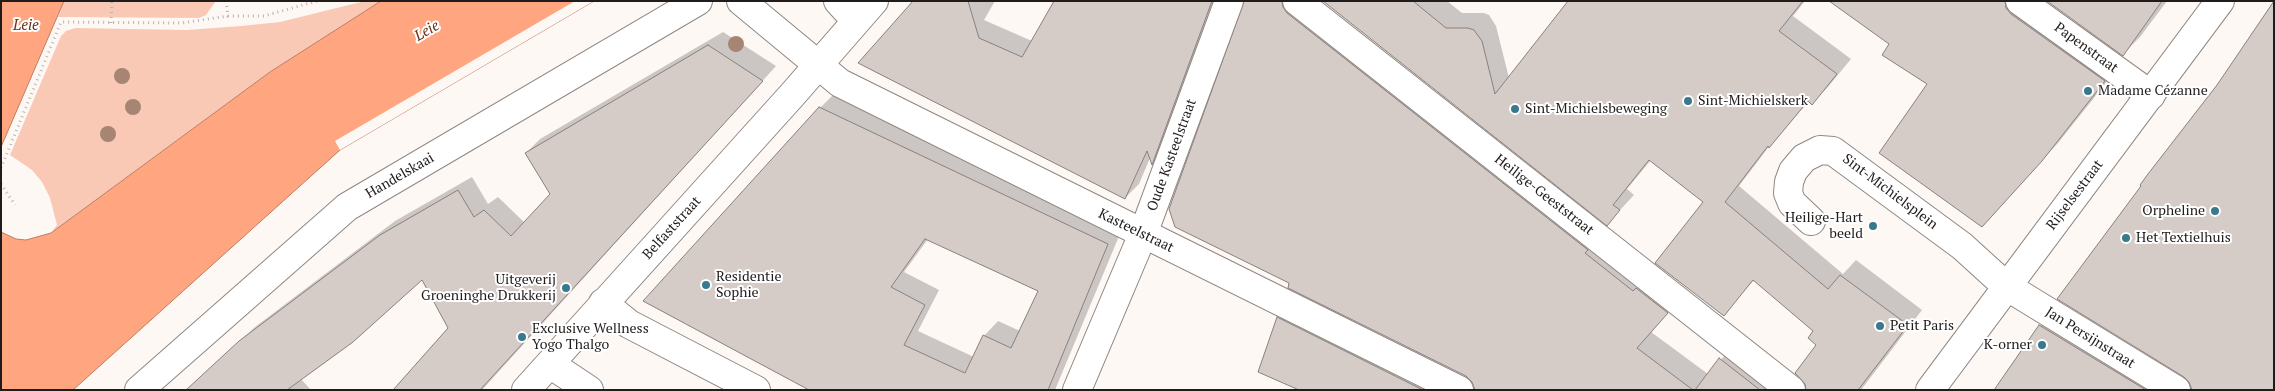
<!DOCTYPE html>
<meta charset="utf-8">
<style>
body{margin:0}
#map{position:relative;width:2275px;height:391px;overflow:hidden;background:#fef8f5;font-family:"PT Serif",serif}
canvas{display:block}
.frame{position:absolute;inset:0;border:2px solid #201c1b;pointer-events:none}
</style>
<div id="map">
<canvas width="2275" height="391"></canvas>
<div class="frame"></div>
</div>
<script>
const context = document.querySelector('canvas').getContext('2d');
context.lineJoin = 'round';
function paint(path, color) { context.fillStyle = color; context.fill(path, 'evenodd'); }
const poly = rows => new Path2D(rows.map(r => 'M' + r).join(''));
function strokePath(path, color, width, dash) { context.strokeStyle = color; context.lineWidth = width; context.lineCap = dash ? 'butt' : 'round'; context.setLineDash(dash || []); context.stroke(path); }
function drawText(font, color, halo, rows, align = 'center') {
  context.font = font + ' "PT Serif",serif'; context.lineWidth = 4; context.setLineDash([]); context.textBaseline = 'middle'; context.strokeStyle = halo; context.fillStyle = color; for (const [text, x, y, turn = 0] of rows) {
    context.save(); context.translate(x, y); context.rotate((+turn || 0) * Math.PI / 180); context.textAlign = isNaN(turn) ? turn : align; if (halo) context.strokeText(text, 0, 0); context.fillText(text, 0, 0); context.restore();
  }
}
paint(poly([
 [64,1,216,1,206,15,199,18,58,17],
 [365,1,381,1,270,72,51,233,57,225,50,198,42,182,32,170,10,155,61,36,66,31,75,28,187,30,241,26,280,22]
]), '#f9c9b6');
const water = poly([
 [1,1,64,1,1,147,1,1],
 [381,1,594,1,340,150,73,390,1,390,1,232,16,239,26,240,51,233,270,72,381,1]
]);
paint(water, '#ffa680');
strokePath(water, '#bc7d62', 1);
paint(poly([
 [575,1,594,1,340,150,335,141]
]), '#fef8f5');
paint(poly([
 [915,1,995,1,984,20,1032,41,1054,3,1052,1,1216,1,1166,149,1152,163,1150,158,1139,184,1125,198],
 [1248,1,1306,1,1682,297,1651,332,1708,374,1735,344,1803,390,1476,390,1473,380,1467,375,1291,283],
 [1325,1,1447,1,1462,13,1484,13,1489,15,1496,26,1509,78,1569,1,1805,1,1793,16,1851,59,1827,88,1812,103,1809,101,1771,144,1739,186,1843,274,1856,260,1922,310,1861,390,1807,390,1818,345,1815,331,1754,280,1723,314,1704,202,1651,160,1627,189,1634,195,1607,224],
 [1890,1,2033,1,2121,64,2058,143,1982,225,1929,84,1891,44],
 [2049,1,2167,1,2140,37,2123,54],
 [2274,1,2274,390,1997,390,2040,326,2057,309,2185,387,2193,389,2218,86],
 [723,32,776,66,482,390,395,390,450,328,423,278,301,379,311,390,187,390,255,327,395,221,472,177,488,204,498,197,525,223,551,194,526,153,540,139],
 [835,93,1122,229,1055,390,812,390,820,108],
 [928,239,1039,291,1020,331,998,321,984,336,974,357,918,331,939,290,904,272],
 [1294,303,1470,390,1302,390,1278,318]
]), '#0003');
const building = poly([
 [913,1,968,1,979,38,1022,57,1054,1,1212,1,1152,165,1147,151,1125,199,858,63,913,1],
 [1244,1,1282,1,1283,7,1287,13,1588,250,1585,253,1633,291,1636,288,1668,313,1637,348,1693,390,1475,390,1472,382,1466,376,1288,288,1289,283,1175,227,1169,209,1244,1],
 [1323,1,1413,1,1446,28,1468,28,1474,30,1482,41,1495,94,1568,1,1803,1,1779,31,1837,74,1812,105,1808,101,1769,148,1768,146,1725,202,1828,289,1840,275,1908,325,1858,390,1806,390,1805,384,1795,373,1816,345,1808,338,1813,331,1753,280,1724,316,1655,263,1703,202,1649,160,1613,205,1620,210,1607,226,1323,1],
 [1829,1,2005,1,2006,8,2011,14,2105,81,2042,161,1982,227,1879,153,1927,84,1882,55,1889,44,1829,1],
 [2047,1,2162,1,2123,56,2047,1],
 [2274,1,2274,390,2192,390,2189,382,2184,377,2057,299,2141,186,2140,185,2148,174,2217,85,2274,1],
 [708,45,763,81,480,390,393,390,448,328,422,280,353,342,287,390,186,390,239,341,380,235,458,190,474,217,484,210,511,236,550,194,525,153,708,45],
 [819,107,1108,244,1048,390,809,390,643,301,819,107],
 [925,239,1038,291,1011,348,983,335,965,373,904,345,925,305,891,287,925,239],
 [1277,317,1423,390,1299,390,1258,372,1277,317],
 [2039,325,2146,390,1994,390,2039,325],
 [1719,358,1760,390,1695,390,1719,358]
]);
paint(building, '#d5cbc7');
strokePath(building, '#89807c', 1);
const street = poly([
 [741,1,840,83,1459,390],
 [838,1,847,11],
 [1297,1,1791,390],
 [2020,1,2151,95],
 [1811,221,1792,203,1788,193,1789,182,1793,171,1804,158,1820,150,1833,151,1962,246,2006,286,2176,390],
 [603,303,629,324,756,390],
 [550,364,589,390],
 [139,390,347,207,698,1],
 [526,390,793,94,874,1],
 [1077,390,1143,234,1229,1]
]);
const secondary = poly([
 [1930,390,2220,1]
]);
strokePath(street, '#908783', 30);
strokePath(secondary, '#908783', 30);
strokePath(poly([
 [226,1,228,16,264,16,317,1],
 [111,23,112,1],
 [1,168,61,22,182,23,228,16],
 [1,184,15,205]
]), '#b7b2b0', 3, [1, 4]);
strokePath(street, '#fff', 28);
strokePath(secondary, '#fff', 28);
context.fillStyle = '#a68575';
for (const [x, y] of [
 [736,44],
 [122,76],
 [133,107],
 [108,134]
]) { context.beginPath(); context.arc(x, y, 8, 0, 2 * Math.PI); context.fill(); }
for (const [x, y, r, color] of [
 [2088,91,5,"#3a788e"],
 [1688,101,5,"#3a788e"],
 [1515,109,5,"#3a788e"],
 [2215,211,5,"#3a788e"],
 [1873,226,5,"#3a788e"],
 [2126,238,5,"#3a788e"],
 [706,285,5,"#3a788e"],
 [566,288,5,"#3a788e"],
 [1880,326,5,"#3a788e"],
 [522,337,5,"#3a788e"],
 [2042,345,5,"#3a788e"]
]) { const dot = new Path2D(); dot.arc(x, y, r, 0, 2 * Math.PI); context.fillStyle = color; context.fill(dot); strokePath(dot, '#fff', 2); }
drawText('14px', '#201c1b', '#fff', [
 ["Papenstraat",2086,48,36],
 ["Oude Kasteelstraat",1172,155,-70],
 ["Handelskaai",400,176,-30],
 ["Sint-Michielsplein",1890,192,37],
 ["Heilige-Geeststraat",1544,195,38],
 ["Rijselsestraat",2075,195,-53],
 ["Belfaststraat",672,228,-48],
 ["Kasteelstraat",1136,231,26],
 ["Jan Persijnstraat",2090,338,32]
]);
drawText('14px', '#201c1b', '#fff', [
 ["Madame Cézanne",2098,91],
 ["Sint-Michielskerk",1698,101],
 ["Sint-Michielsbeweging",1525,109],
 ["Orpheline",2205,211,"right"],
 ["Heilige-Hart",1863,218,"right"],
 ["beeld",1863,234,"right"],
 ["Het Textielhuis",2136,238],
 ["Residentie",716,277],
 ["Sophie",716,293],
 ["Uitgeverij",556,280,"right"],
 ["Groeninghe Drukkerij",556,296,"right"],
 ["Petit Paris",1890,326],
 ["Exclusive Wellness",532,329],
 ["Yogo Thalgo",532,345],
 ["K-orner",2032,345,"right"]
], 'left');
drawText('italic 15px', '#6a3219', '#fff', [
 ["Leie",26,26],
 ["Leie",427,31,-30]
]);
</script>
